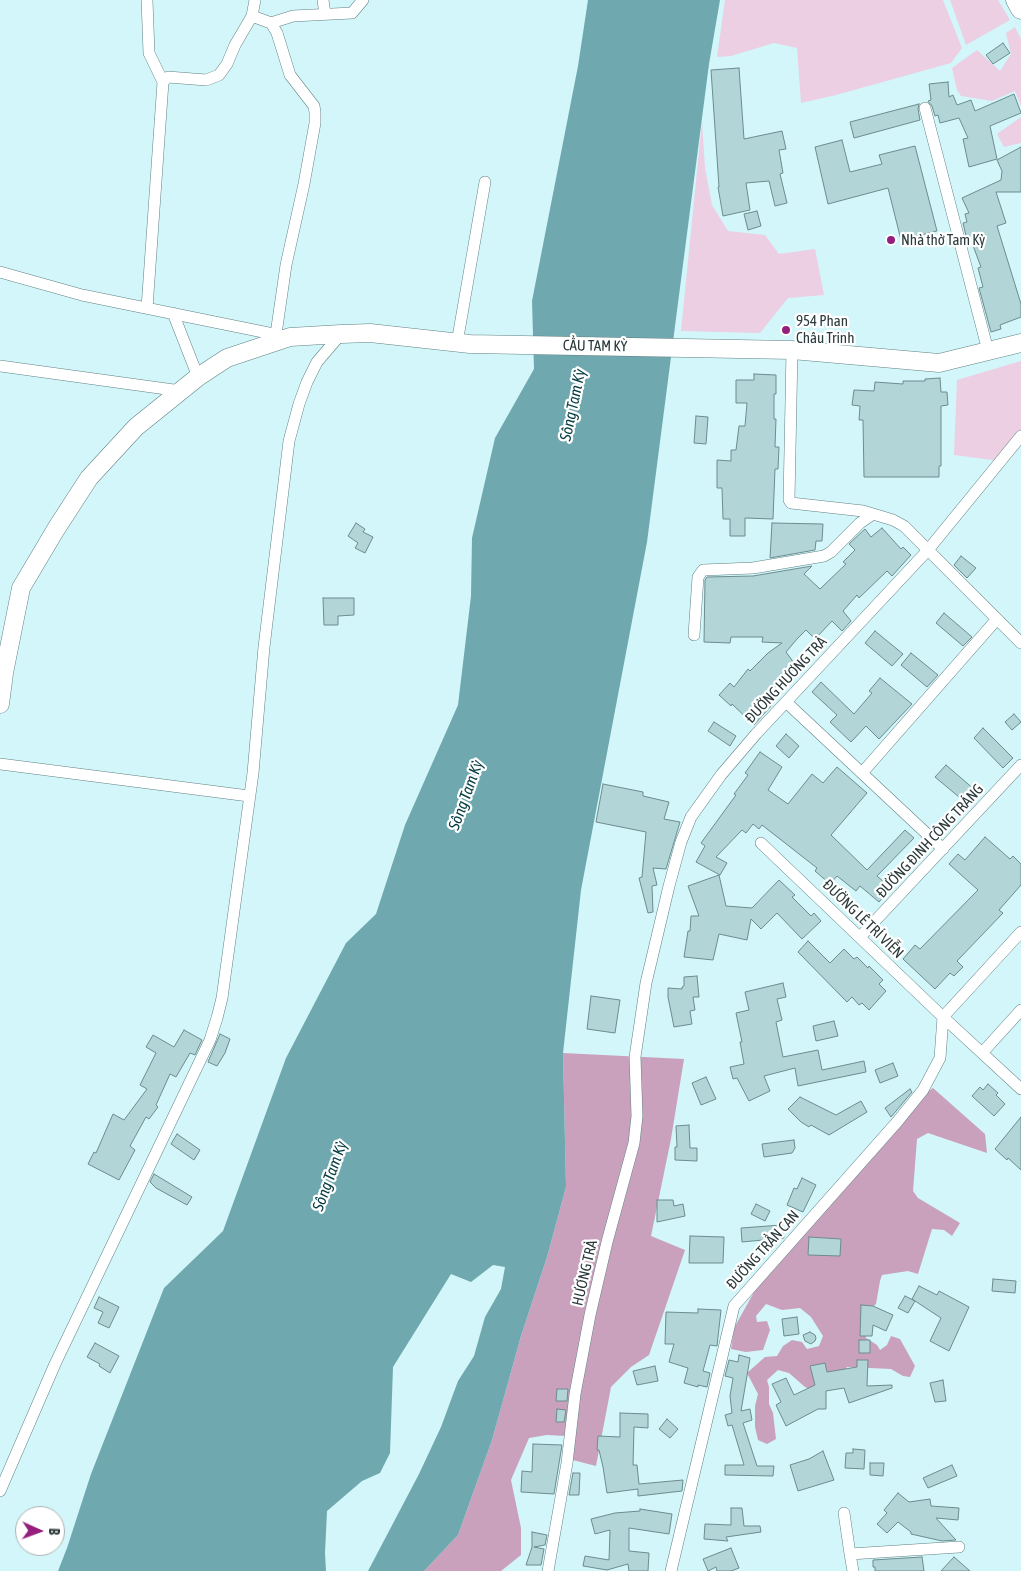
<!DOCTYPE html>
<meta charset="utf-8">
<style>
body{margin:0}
#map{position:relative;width:1021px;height:1571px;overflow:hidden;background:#d2f6f9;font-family:"Asap Condensed",sans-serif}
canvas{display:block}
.north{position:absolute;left:15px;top:1506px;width:50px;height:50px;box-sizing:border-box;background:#fff;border:1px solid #aab0b0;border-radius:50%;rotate:92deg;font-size:14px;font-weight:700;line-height:20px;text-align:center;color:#2b393a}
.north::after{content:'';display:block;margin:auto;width:18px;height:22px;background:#951f7d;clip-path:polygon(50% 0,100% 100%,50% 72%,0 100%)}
</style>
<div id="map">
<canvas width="1021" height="1571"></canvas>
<div class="north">B</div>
</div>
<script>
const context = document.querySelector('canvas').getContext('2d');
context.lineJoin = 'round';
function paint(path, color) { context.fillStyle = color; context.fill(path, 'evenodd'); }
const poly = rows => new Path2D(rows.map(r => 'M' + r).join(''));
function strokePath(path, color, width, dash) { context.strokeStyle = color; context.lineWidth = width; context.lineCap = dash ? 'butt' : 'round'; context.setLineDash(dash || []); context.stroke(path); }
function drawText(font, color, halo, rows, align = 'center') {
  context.font = font + ' "Asap Condensed",sans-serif'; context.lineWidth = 4.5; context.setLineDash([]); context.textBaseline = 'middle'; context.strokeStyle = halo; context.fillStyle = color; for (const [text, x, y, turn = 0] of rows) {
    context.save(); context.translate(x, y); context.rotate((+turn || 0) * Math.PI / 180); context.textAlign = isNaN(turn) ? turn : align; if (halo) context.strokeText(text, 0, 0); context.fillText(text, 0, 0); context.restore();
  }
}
paint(poly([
 [725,0,943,0,962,48,951,63,836,95,801,103,797,48,774,43,731,56,717,57],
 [950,0,998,0,1010,20,966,45],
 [1015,27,1021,39,1021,106,1015,91,992,101,961,96,957,90,952,68,977,50,1000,71,1011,54,1006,33],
 [1021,117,1021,143,1004,147,997,134],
 [702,121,705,168,712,205,728,231,765,235,779,254,815,249,824,295,788,298,760,333,681,331],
 [1021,361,1021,433,1000,461,954,455,957,380]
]), '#eccfe3');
paint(poly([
 [563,1053,684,1059,671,1139,651,1236,685,1250,649,1355,631,1367,611,1387,596,1466,565,1458,565,1436,547,1435,529,1438,511,1480,521,1528,521,1555,501,1571,424,1571,458,1535,492,1440,521,1336,547,1257,566,1187],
 [933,1088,985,1134,987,1153,928,1133,917,1139,913,1191,918,1198,960,1223,952,1236,944,1230,932,1229,918,1274,908,1271,882,1275,880,1281,876,1304,865,1314,866,1338,877,1345,880,1350,887,1345,891,1336,900,1339,915,1366,910,1377,903,1376,891,1369,847,1367,831,1389,816,1392,805,1387,789,1373,778,1370,767,1380,769,1387,769,1404,773,1413,776,1439,767,1444,758,1440,755,1427,755,1406,758,1394,747,1373,765,1357,777,1356,783,1346,792,1340,802,1342,807,1349,819,1346,823,1336,811,1317,800,1308,782,1310,766,1304,756,1316,757,1322,767,1321,770,1330,763,1350,746,1352,731,1349,734,1328,758,1285,926,1093]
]), '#caa1bd');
paint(poly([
 [588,0,720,0,709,64,647,542,581,890,563,1053,566,1187,547,1257,521,1336,492,1440,458,1535,424,1571,368,1571,419,1474,441,1427,458,1381,474,1356,485,1317,501,1289,505,1267,493,1265,471,1282,451,1274,393,1367,390,1453,380,1473,362,1481,327,1511,325,1553,326,1571,58,1571,67,1548,91,1474,164,1288,223,1231,286,1058,346,943,376,914,405,825,458,705,471,596,472,538,495,438,534,369,532,301,578,66]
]), '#6fa8ae');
const building = poly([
 [1003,43,1010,53,993,64,986,55,1003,43],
 [739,68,744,139,782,131,786,149,779,150,783,173,780,174,787,203,775,206,769,181,746,183,750,210,723,216,718,187,719,187,711,70,739,68],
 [948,82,949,97,953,95,957,105,971,100,975,111,1014,94,1021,113,990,126,997,159,969,167,963,139,968,138,959,118,940,123,938,115,935,116,932,106,928,101,931,100,929,84,948,82],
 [919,104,918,109,920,120,854,138,850,122,919,104],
 [842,140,850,172,882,164,879,155,915,146,937,231,901,240,888,188,828,204,815,147,842,140],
 [1021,147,1021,192,996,192,1006,223,997,226,1021,304,1021,317,1000,325,1001,329,991,332,979,288,983,287,978,268,981,267,972,243,968,244,963,223,967,222,965,214,969,213,962,198,1001,180,1002,171,997,160,1021,147],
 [757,211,761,226,748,230,744,214,757,211],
 [754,374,776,375,776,394,774,394,774,419,776,419,775,447,779,447,778,469,775,469,773,519,745,518,745,536,730,536,730,519,723,519,722,488,717,488,717,460,731,461,731,450,736,450,739,426,745,426,747,403,736,403,736,380,754,380,754,374],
 [940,378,941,392,947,392,948,405,941,406,941,466,939,466,939,477,864,477,863,420,859,420,860,406,852,405,854,390,874,391,875,382,903,384,903,381,925,381,925,379,940,378],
 [696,416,708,417,706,444,694,443,696,416],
 [356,523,365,529,363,532,373,537,365,553,355,548,358,543,348,536,356,523],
 [772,523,823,524,822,541,816,541,815,550,770,558,772,523],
 [882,528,901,549,903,547,911,555,892,576,887,571,859,598,857,595,843,611,851,621,842,631,832,621,815,639,806,630,797,639,786,652,797,667,782,678,784,680,772,690,776,693,768,702,772,705,754,725,732,704,731,706,719,695,730,683,734,687,748,669,750,671,768,653,782,643,762,642,763,637,731,637,730,643,704,642,705,580,707,577,753,576,812,566,804,574,820,589,846,564,843,562,855,550,849,544,865,529,871,537,882,528],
 [961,556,976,568,967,578,954,565,961,556],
 [323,598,354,598,354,615,338,616,338,625,324,625,323,598],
 [944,613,972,637,963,646,936,623,944,613],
 [875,631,903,654,892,666,865,643,875,631],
 [911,653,938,675,927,687,901,665,911,653],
 [880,678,912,704,879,739,866,726,851,742,830,722,837,715,812,692,821,682,854,714,872,693,869,691,880,678],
 [1014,714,1021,722,1012,730,1005,722,1014,714],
 [714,722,736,736,730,746,708,731,714,722],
 [983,728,1013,758,1003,768,974,738,983,728],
 [786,734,799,746,789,758,776,746,786,734],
 [760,752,782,767,768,790,788,804,812,774,823,783,837,767,867,793,831,835,867,870,905,830,914,838,877,876,891,888,879,902,860,886,856,891,837,876,830,884,815,871,817,868,762,825,759,829,753,824,746,833,742,830,716,857,727,863,720,875,696,862,705,846,701,843,736,795,734,794,748,775,745,773,760,752],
 [946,765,975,790,965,802,935,777,946,765],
 [603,784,643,792,643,796,669,802,664,819,680,822,666,869,653,868,657,885,652,886,653,912,648,913,639,878,642,877,646,832,596,822,603,784],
 [985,837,1010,859,1013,856,1021,864,1021,885,999,910,1003,913,957,961,963,967,954,976,950,973,935,989,903,959,915,945,920,949,978,890,949,864,958,854,965,860,985,837],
 [719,875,726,906,752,908,779,880,795,895,792,897,811,916,814,913,821,921,802,939,777,913,761,929,751,919,747,940,719,934,713,960,684,957,688,931,690,931,691,916,699,916,688,886,719,875],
 [808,941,830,963,844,949,854,959,857,957,868,968,869,966,883,980,879,984,886,991,869,1010,862,1003,859,1005,852,997,847,1002,798,952,808,941],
 [697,976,699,997,693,997,695,1010,690,1011,692,1024,674,1027,668,997,668,988,682,989,682,987,684,986,684,977,697,976],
 [783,983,786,997,777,999,782,1020,776,1022,783,1057,818,1050,822,1070,864,1061,866,1072,798,1086,795,1068,764,1076,770,1091,749,1101,737,1078,733,1079,730,1067,744,1064,740,1042,742,1042,736,1013,749,1010,745,992,783,983],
 [591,996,620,1000,615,1033,587,1029,591,996],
 [834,1021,838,1036,816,1041,813,1026,834,1021],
 [184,1030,202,1040,195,1055,190,1053,176,1077,170,1074,156,1105,158,1107,149,1119,146,1117,130,1146,135,1150,119,1180,88,1164,94,1152,96,1153,113,1114,124,1120,147,1089,140,1085,156,1053,146,1047,153,1035,174,1047,184,1030],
 [220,1034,230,1039,225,1053,217,1066,208,1062,220,1034],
 [893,1063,898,1076,880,1083,875,1070,893,1063],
 [706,1077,716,1099,701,1105,692,1083,706,1077],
 [988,1084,998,1093,996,1095,1005,1104,994,1116,972,1096,980,1087,983,1090,988,1084],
 [910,1089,912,1092,891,1117,885,1108,910,1089],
 [800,1097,836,1115,861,1101,867,1112,829,1135,811,1125,809,1127,801,1122,788,1109,800,1097],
 [1021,1117,1021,1170,1008,1158,1007,1160,995,1149,1021,1117],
 [689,1125,690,1148,697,1148,697,1161,675,1160,675,1147,677,1147,676,1126,689,1125],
 [177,1134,200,1150,194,1160,171,1144,177,1134],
 [794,1140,795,1148,792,1153,764,1157,762,1144,794,1140],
 [154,1174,192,1197,187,1205,156,1188,150,1182,154,1174],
 [802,1178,816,1185,803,1212,787,1205,794,1188,797,1189,802,1178],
 [657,1200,673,1200,674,1206,683,1204,685,1216,657,1222,657,1200],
 [756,1204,770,1211,765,1221,751,1214,756,1204],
 [782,1225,784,1238,742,1242,741,1228,782,1225],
 [690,1236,724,1237,723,1263,689,1263,690,1236],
 [809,1237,841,1239,840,1256,808,1255,809,1237],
 [993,1279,1016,1281,1015,1293,992,1291,993,1279],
 [919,1286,937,1295,939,1291,969,1307,949,1351,930,1341,941,1318,912,1299,919,1286],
 [905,1296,915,1301,908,1313,898,1308,905,1296],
 [99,1297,119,1307,109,1328,98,1323,103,1312,94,1308,99,1297],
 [861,1305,873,1306,893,1315,886,1331,873,1325,872,1336,860,1336,861,1305],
 [698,1309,721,1310,717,1346,710,1345,703,1371,710,1373,707,1387,698,1385,698,1387,684,1383,688,1368,669,1362,674,1344,665,1344,666,1312,698,1313,698,1309],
 [797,1317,799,1334,784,1336,782,1319,797,1317],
 [810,1332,815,1335,816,1338,815,1341,811,1344,805,1341,803,1335,810,1332],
 [859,1340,870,1340,870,1353,859,1353,859,1340],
 [95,1343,119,1356,110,1373,99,1366,100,1364,87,1357,95,1343],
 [739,1355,750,1358,741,1411,750,1409,752,1420,743,1423,757,1466,774,1466,773,1476,725,1475,725,1465,744,1465,732,1425,728,1426,725,1415,732,1413,730,1396,733,1378,725,1376,729,1360,738,1362,739,1355],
 [857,1360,868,1360,867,1386,892,1385,892,1388,849,1403,844,1388,826,1391,826,1409,818,1409,786,1426,776,1405,781,1402,772,1384,786,1378,794,1395,815,1385,810,1366,825,1363,827,1372,857,1367,857,1360],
 [655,1366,658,1381,637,1385,633,1371,655,1366],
 [943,1380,946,1401,935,1402,930,1383,943,1380],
 [557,1389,568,1389,567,1401,556,1401,557,1389],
 [557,1409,566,1410,564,1422,556,1422,557,1409],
 [620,1413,648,1414,648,1428,634,1427,633,1465,637,1465,639,1484,683,1480,682,1491,638,1496,638,1489,607,1493,603,1467,599,1450,597,1450,598,1436,620,1437,620,1413],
 [667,1419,678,1429,670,1438,659,1429,667,1419],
 [533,1444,562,1445,554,1494,521,1492,522,1471,532,1472,533,1444],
 [853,1449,865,1450,864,1469,845,1468,846,1453,853,1453,853,1449],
 [823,1451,834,1480,798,1491,790,1465,809,1459,823,1451],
 [870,1463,884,1463,883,1476,870,1475,870,1463],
 [952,1465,957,1476,928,1488,923,1478,952,1465],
 [573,1473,580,1473,579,1495,569,1495,573,1473],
 [898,1493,909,1502,930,1499,931,1506,959,1508,958,1520,936,1518,956,1540,942,1541,911,1534,911,1532,898,1522,887,1533,877,1524,887,1513,884,1510,898,1493],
 [731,1508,742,1508,744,1526,760,1526,761,1532,726,1537,728,1541,704,1539,705,1524,731,1525,731,1508],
 [640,1509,672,1514,669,1534,629,1528,629,1551,649,1553,648,1571,629,1571,628,1564,607,1570,583,1566,585,1556,609,1560,610,1530,595,1534,591,1519,615,1513,640,1511,640,1509],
 [532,1532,547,1535,545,1545,534,1547,544,1549,541,1565,526,1565,532,1547,532,1532],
 [731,1548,739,1568,731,1571,717,1571,716,1567,708,1571,703,1559,731,1548],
 [922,1557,924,1571,875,1571,875,1567,873,1567,873,1560,922,1557],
 [954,1557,970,1571,941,1571,954,1557]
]);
paint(building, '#b2d5d8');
strokePath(building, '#6c8c8f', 1);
const street = poly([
 [147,0,149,53,163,82],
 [323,0,325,14],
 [252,16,271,23,277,33,290,75,314,106,315,112,315,123,304,184,286,265,276,334],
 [271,23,293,16,352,13,363,0],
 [925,108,988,351],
 [0,272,82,295,283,336],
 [147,308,163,82,168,77,206,80,219,75,227,64,235,45,252,16,255,0],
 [173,313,198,377],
 [457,343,485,182],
 [792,350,789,500,791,503,863,511,893,520,904,526,1021,643],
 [0,366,181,391],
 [694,635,698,577,703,570,753,568,824,556,831,552,860,523,873,514],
 [786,702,943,849],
 [0,764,249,796],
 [862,773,997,619],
 [761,843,943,1017,1021,1089],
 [860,937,1021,765],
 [943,1017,1021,932],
 [982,1053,1021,1010],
 [0,1491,55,1364,210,1040,217,1018,222,998,253,773,264,647,289,441,299,404,307,382,317,362,341,334],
 [844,1513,850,1554],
 [548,1571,567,1463,575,1394,590,1315,607,1242,634,1143,637,1116,635,1057,646,983,669,886,681,842,691,817,721,775,756,734,928,550,1021,436],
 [671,1571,734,1306,897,1122,923,1090,940,1058,943,1017],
 [853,1571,850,1554,959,1547]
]);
const primary = poly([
 [0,704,4,673,21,588,56,529,89,478,136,427,198,377,227,358,290,337,341,334,370,333,470,344,792,350,939,363,1021,343]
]);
const highway = poly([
 [1016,0,1021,9]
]);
strokePath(street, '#618184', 12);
strokePath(primary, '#618184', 19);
strokePath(highway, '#618184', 21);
strokePath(street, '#fff', 11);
strokePath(primary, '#fff', 18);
strokePath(highway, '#fff', 20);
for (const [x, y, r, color] of [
 [891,240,5,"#951f7d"],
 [786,330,5,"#951f7d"]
]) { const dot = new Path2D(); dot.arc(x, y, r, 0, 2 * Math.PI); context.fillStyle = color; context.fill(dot); strokePath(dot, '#fff', 2); }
drawText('15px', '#2b393a', '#fff', [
 ["Nhà thờ Tam Kỳ",901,240],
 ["954 Phan",796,321],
 ["Châu Trinh",796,338]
], 'left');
drawText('15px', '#2b393a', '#fff', [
 ["CẦU TAM KỲ",595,346,1],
 ["ĐƯỜNG HƯƠNG TRÀ",786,680,-47],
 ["ĐƯỜNG ĐINH CÔNG TRÁNG",930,841,-47],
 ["ĐƯỜNG LÊ TRÍ VIỄN",863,919,44],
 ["ĐƯỜNG TRẦN CAN",763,1250,-48],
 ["HƯƠNG TRÀ",585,1273,-77]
]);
drawText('italic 16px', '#033d41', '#fff', [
 ["Sông Tam Kỳ",573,405,-78],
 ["Sông Tam Kỳ",466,795,-70],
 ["Sông Tam Kỳ",330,1176,-70]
]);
</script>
